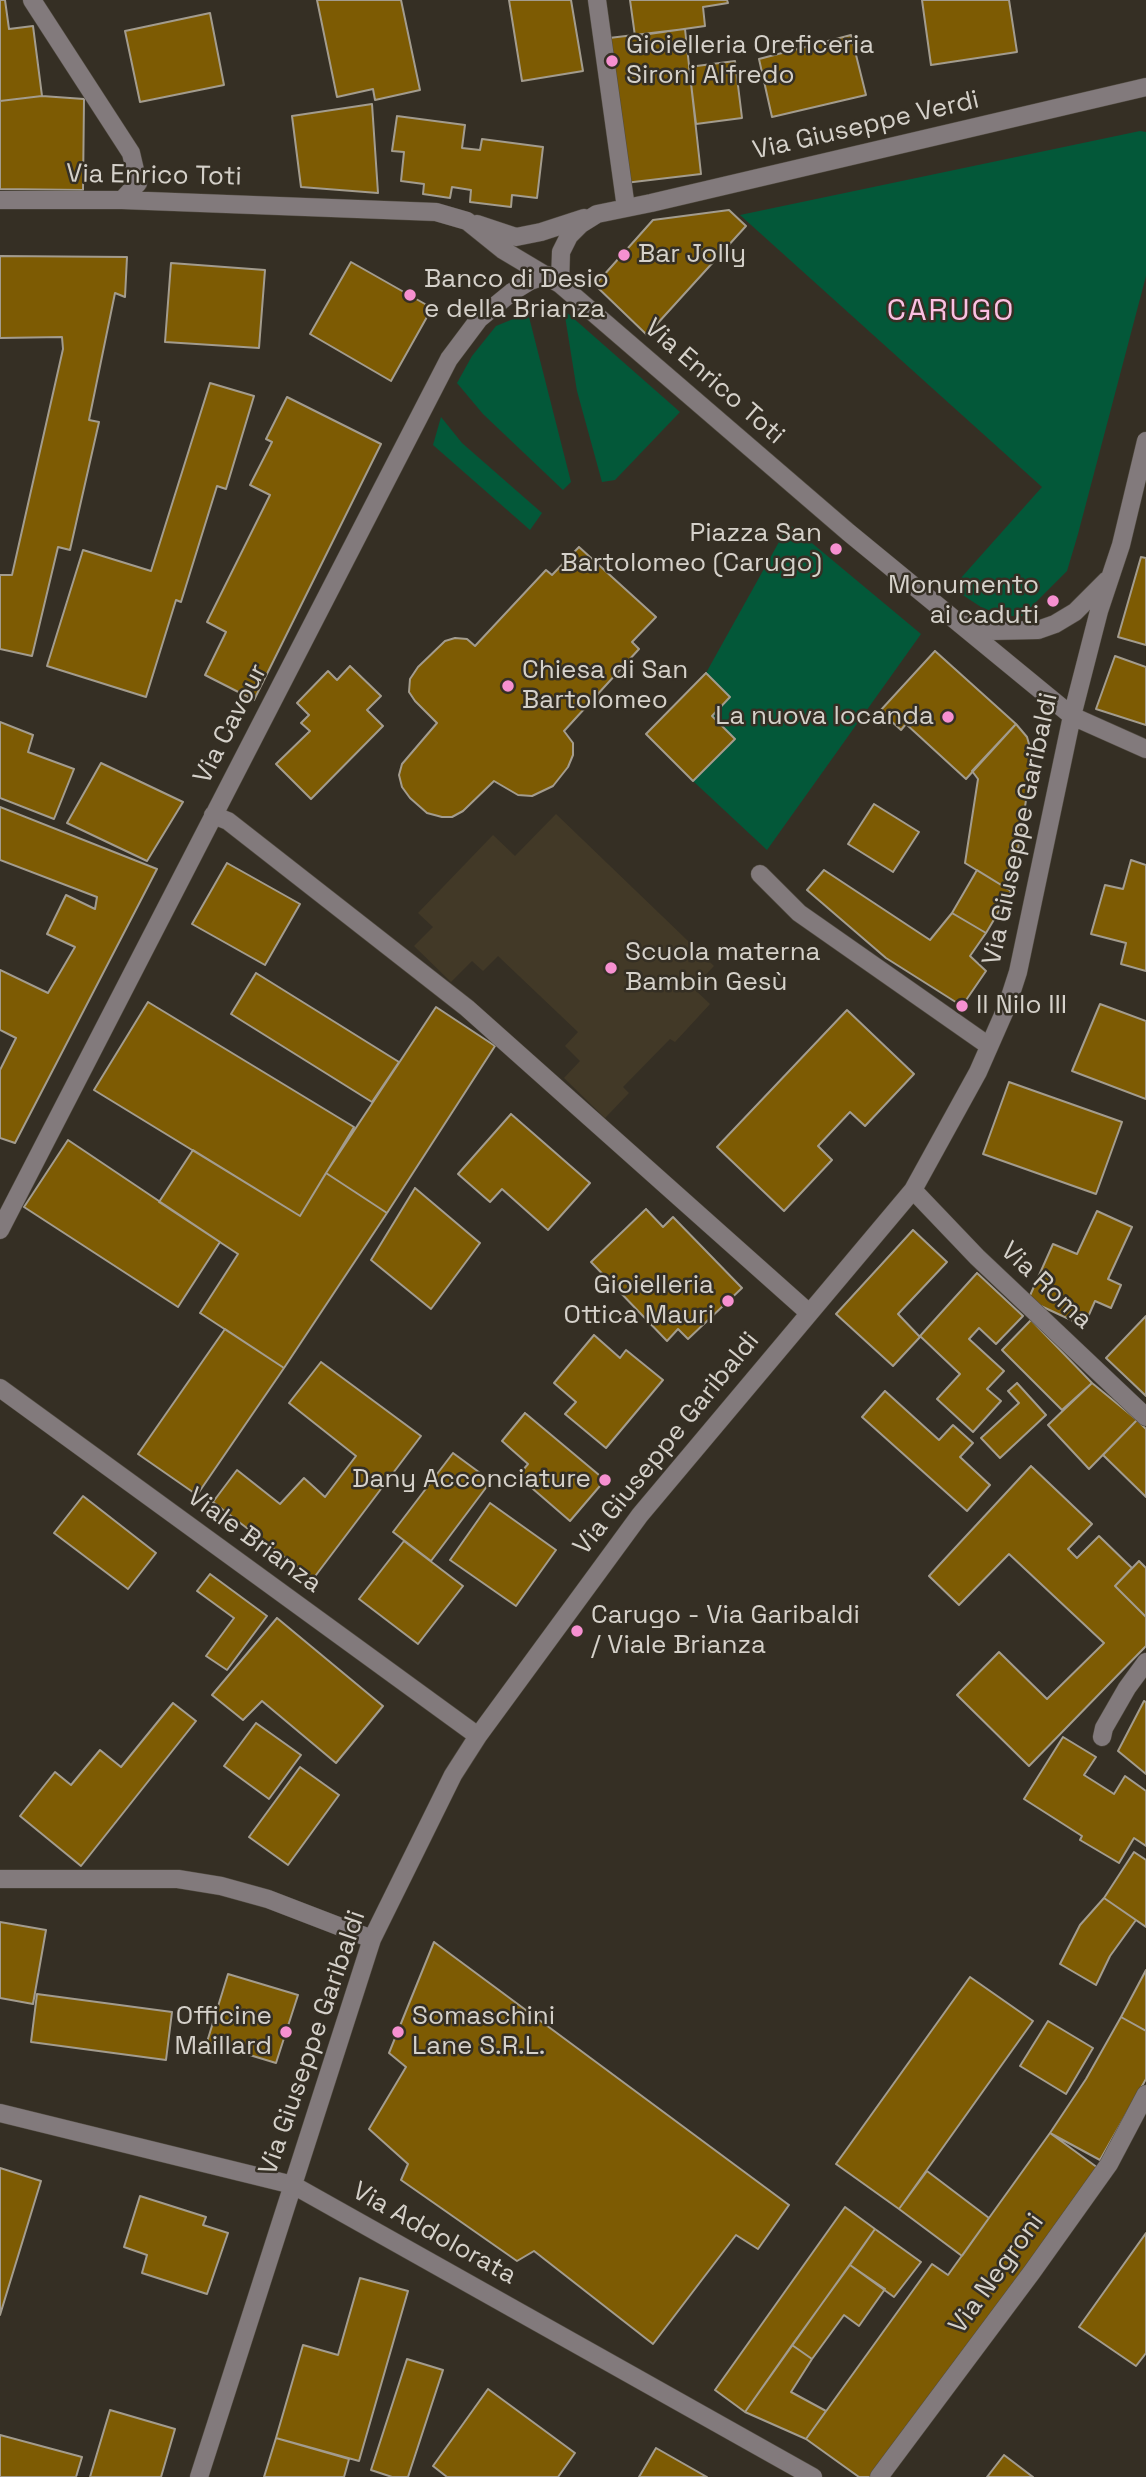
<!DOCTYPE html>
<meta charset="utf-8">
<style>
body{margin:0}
canvas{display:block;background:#352f24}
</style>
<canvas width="1146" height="2477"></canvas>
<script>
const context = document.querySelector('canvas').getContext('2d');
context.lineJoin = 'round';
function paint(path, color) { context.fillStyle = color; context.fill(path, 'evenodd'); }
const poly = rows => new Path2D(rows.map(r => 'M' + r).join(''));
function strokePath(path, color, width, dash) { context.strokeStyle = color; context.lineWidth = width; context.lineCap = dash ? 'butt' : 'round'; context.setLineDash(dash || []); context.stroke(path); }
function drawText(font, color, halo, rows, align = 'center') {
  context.font = font + ' "Space Grotesk",sans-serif'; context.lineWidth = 5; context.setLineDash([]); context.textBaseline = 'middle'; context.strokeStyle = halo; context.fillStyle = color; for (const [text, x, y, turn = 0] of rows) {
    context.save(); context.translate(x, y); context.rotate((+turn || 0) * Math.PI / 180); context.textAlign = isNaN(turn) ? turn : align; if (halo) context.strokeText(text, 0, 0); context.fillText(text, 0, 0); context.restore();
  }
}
paint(poly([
 [556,814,714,966,693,988,710,1004,675,1042,670,1039,623,1087,629,1093,605,1118,564,1078,580,1061,565,1046,578,1032,498,956,483,971,472,961,451,982,414,946,433,927,418,913,493,835,515,856]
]), '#423927');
paint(poly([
 [1140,131,1146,132,1146,276,1078,534,1067,571,1022,616,1011,616,996,613,981,607,952,588,1042,487,740,215],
 [564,310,680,412,615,480,602,482,577,391],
 [528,313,571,482,563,490,483,414,457,383,472,356,496,326],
 [441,417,462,443,542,513,530,530,433,445],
 [789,524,921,634,767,850,693,781,735,739,712,716,706,673]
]), '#035839');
const building = poly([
 [0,0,5,0,9,29,33,26,42,96,0,101,0,0],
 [317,0,401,0,420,90,375,100,373,89,337,97,317,0],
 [509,0,571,0,583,71,522,81,509,0],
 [630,0,727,0,728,3,703,7,705,26,635,36,630,0],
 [922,0,1009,0,1017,52,931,65,922,0],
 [210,13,224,85,140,102,125,31,210,13],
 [685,29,701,174,625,183,609,38,685,29],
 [851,35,866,95,772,117,759,59,851,35],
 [735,61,742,118,696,124,689,67,735,61],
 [42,96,84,99,83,190,0,189,0,101,42,96],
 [372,104,378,193,301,187,292,116,372,104],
 [397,116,465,125,462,148,480,150,482,139,543,147,537,198,512,195,511,207,470,202,471,190,452,187,450,198,423,194,424,184,401,181,404,152,392,151,397,116],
 [729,210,746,226,647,335,595,285,653,220,729,210],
 [0,256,127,257,125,297,115,293,89,420,99,422,70,550,58,547,32,656,0,649,0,575,12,575,63,349,62,337,0,338,0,256],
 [351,262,432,308,391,381,310,334,351,262],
 [171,263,265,270,259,348,165,342,171,263],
 [210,383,254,396,226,489,217,486,181,602,176,600,146,697,47,666,83,550,151,571,210,383],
 [287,397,381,444,254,700,205,675,226,632,207,622,270,495,250,485,272,442,266,439,287,397],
 [579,547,656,617,632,642,639,649,564,731,573,743,573,755,568,767,553,786,532,796,518,795,494,781,463,811,452,817,442,817,427,813,410,798,402,787,399,775,402,764,437,723,415,701,409,692,410,679,418,667,445,641,455,638,467,639,475,646,546,570,552,575,579,547],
 [1141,557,1146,558,1146,645,1118,637,1141,557],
 [935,651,1016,724,966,779,906,724,901,730,880,711,935,651],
 [1115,656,1146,667,1146,725,1096,709,1115,656],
 [350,666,381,696,367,710,383,726,311,799,276,764,310,731,301,723,309,715,297,703,328,671,337,680,350,666],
 [706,673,730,697,712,716,735,739,693,781,646,734,706,673],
 [0,722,33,735,28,752,74,769,54,819,0,798,0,722],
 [1016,724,1027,737,1033,758,1011,891,965,863,978,779,972,771,1016,724],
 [101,763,183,802,147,861,67,823,101,763],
 [874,804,919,832,893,872,848,844,874,804],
 [0,807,157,869,15,1143,0,1138,0,1070,16,1038,0,1030,0,970,48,993,75,947,47,934,66,895,95,909,97,897,0,860,0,807],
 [1131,860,1146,865,1146,971,1121,964,1126,943,1091,934,1105,885,1123,889,1131,860],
 [227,863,300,904,265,965,192,924,227,863],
 [824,870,930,940,952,913,986,933,970,956,986,971,962,1006,886,958,807,890,824,870],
 [977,870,1011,891,986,933,952,913,977,870],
 [256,973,399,1062,372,1102,231,1014,256,973],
 [148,1002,354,1127,300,1216,94,1090,148,1002],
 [1100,1004,1146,1021,1146,1099,1072,1071,1100,1004],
 [436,1007,495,1046,387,1213,326,1173,436,1007],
 [847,1010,914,1074,865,1126,850,1112,818,1146,832,1160,784,1211,717,1147,847,1010],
 [1009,1082,1122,1122,1096,1194,983,1154,1009,1082],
 [511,1114,590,1183,548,1230,502,1189,490,1202,458,1174,511,1114],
 [68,1140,220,1242,178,1307,24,1207,68,1140],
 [193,1150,300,1216,326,1173,387,1213,284,1368,200,1313,238,1254,159,1202,193,1150],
 [415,1188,480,1243,431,1309,371,1260,415,1188],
 [646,1209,663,1227,673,1217,742,1288,688,1339,678,1329,667,1341,591,1262,646,1209],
 [1097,1211,1132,1227,1108,1279,1121,1285,1111,1308,1095,1301,1084,1326,1028,1300,1053,1244,1077,1254,1097,1211],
 [913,1230,947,1262,898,1314,920,1337,893,1366,836,1314,913,1230],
 [977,1273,1023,1316,996,1344,979,1328,969,1339,1004,1371,987,1389,1001,1401,973,1432,937,1399,960,1374,920,1336,977,1273],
 [1146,1316,1146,1396,1106,1358,1146,1316],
 [1031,1320,1092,1383,1062,1410,1002,1350,1031,1320],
 [225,1329,284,1368,197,1495,138,1454,225,1329],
 [594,1335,620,1358,626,1350,663,1380,606,1448,565,1414,576,1402,554,1383,594,1335],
 [321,1362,421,1436,313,1579,213,1502,237,1470,280,1504,304,1478,325,1497,356,1456,289,1403,321,1362],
 [1017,1383,1046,1415,1000,1458,981,1438,1019,1403,1008,1391,1017,1383],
 [1092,1383,1137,1420,1089,1469,1048,1425,1092,1383],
 [885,1391,939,1440,953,1425,973,1443,960,1457,990,1485,967,1511,862,1417,885,1391],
 [525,1413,605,1480,570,1521,518,1476,528,1464,502,1441,525,1413],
 [1137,1420,1146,1429,1146,1497,1103,1455,1137,1420],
 [453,1453,491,1481,431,1561,393,1532,453,1453],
 [1031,1466,1092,1524,1068,1549,1077,1558,1099,1536,1132,1568,1115,1586,1146,1617,1146,1646,1029,1766,957,1695,999,1652,1047,1699,1104,1643,1009,1554,959,1605,929,1576,1031,1466],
 [83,1496,156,1553,128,1589,54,1533,83,1496],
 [490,1503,556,1550,516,1606,450,1560,490,1503],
 [404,1541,463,1586,418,1644,359,1599,404,1541],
 [1139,1561,1146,1568,1146,1617,1115,1586,1139,1561],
 [210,1574,267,1616,227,1670,206,1656,234,1618,197,1591,210,1574],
 [277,1618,383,1706,336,1763,262,1701,243,1720,212,1695,277,1618],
 [1144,1701,1146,1702,1146,1774,1118,1751,1144,1701],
 [173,1703,196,1721,81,1866,20,1816,55,1772,71,1785,100,1750,121,1767,173,1703],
 [256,1723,301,1755,269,1799,224,1766,256,1723],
 [1063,1737,1096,1757,1084,1775,1114,1794,1125,1776,1146,1791,1146,1846,1134,1838,1119,1863,1080,1840,1082,1836,1024,1799,1063,1737],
 [300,1767,339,1795,288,1865,249,1837,300,1767],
 [1134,1852,1146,1860,1146,1927,1104,1898,1134,1852],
 [1104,1898,1136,1920,1110,1956,1096,1985,1060,1964,1080,1925,1104,1898],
 [0,1922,46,1930,33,2004,0,1998,0,1922],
 [434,1942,789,2205,758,2249,736,2235,653,2344,534,2251,517,2261,401,2180,408,2164,369,2129,406,2067,389,2053,434,1942],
 [1146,1970,1146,2031,1121,2017,1146,1970],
 [228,1974,298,1995,276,2063,207,2042,228,1974],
 [970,1977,1033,2021,899,2209,836,2164,970,1977],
 [37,1994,172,2012,166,2060,31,2042,37,1994],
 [1121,2017,1146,2031,1146,2079,1100,2160,1050,2133,1086,2079,1121,2017],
 [1048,2021,1093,2048,1066,2094,1020,2066,1048,2021],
 [1050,2133,1098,2168,876,2477,859,2477,806,2439,932,2264,948,2275,1050,2133],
 [0,2168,41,2181,0,2315,0,2168],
 [927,2171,989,2218,962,2256,899,2209,927,2171],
 [140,2196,206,2217,203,2225,228,2233,207,2294,142,2273,147,2255,124,2247,140,2196],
 [845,2207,875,2229,745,2412,715,2390,845,2207],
 [875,2229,921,2262,894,2297,850,2265,875,2229],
 [1146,2233,1146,2353,1136,2366,1079,2327,1146,2233],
 [850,2265,885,2289,859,2326,844,2315,812,2359,792,2345,850,2265],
 [360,2278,408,2291,359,2461,276,2438,303,2345,338,2355,360,2278],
 [792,2345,812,2359,791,2392,826,2411,806,2439,745,2412,792,2345],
 [407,2359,443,2370,408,2477,392,2477,371,2470,407,2359],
 [488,2389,575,2453,558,2477,447,2477,433,2466,488,2389],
 [110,2410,175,2429,161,2477,90,2477,110,2410],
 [0,2435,82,2457,76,2477,0,2477,0,2435],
 [276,2438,349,2459,344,2477,264,2477,276,2438],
 [656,2448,707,2477,639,2477,656,2448],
 [1004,2455,1033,2477,987,2477,1004,2455]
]);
paint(building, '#7d5b03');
strokePath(building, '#a39c8e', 2);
const minor = poly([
 [32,0,131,153,138,183,122,200],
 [597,0,626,208],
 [0,200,122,200,436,212,467,221,503,250,560,284,848,532,1072,716,1146,749],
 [477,224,516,237,541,232,584,218],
 [560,284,561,252,569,236,581,224,597,214,651,203,1146,87],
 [965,625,990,631,1038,630,1055,624,1075,612,1107,580],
 [213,815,228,821,467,1008,808,1312],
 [760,874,799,913,989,1046],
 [913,1190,977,1257,1146,1417],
 [0,1230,449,359,479,319,512,292,530,281,547,275],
 [0,1388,478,1736],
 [1102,1737,1104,1728,1127,1688,1146,1662],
 [0,1879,178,1879,221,1886,268,1899,372,1939],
 [0,2113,293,2185,813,2477],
 [199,2477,372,1939,453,1775,478,1736,640,1515,913,1190,978,1072,1007,1006,1018,972,1072,716,1099,611,1121,545,1146,441],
 [879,2477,1032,2272,1109,2164,1146,2094]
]);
strokePath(minor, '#524c42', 19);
strokePath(minor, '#827a7c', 18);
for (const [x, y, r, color] of [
 [612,61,7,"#f690d0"],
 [624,255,7,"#f690d0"],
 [410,295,7,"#f690d0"],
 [836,549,7,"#f690d0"],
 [1053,601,7,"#f690d0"],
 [508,686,7,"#f690d0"],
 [948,717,7,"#f690d0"],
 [611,968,7,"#f690d0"],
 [962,1006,7,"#f690d0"],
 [728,1301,7,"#f690d0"],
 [605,1480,7,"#f690d0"],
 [577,1631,7,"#f690d0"],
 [286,2032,7,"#f690d0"],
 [398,2032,7,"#f690d0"]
]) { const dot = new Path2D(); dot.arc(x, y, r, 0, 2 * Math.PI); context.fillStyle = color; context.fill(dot); strokePath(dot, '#352f24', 2.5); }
drawText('26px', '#d5d1ca', '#352f24', [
 ["Gioielleria Oreficeria",626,46],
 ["Sironi Alfredo",626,76],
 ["Bar Jolly",638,255],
 ["Banco di Desio",424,280],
 ["e della Brianza",424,310],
 ["Piazza San",822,534,"right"],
 ["Bartolomeo (Carugo)",822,564,"right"],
 ["Monumento",1039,586,"right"],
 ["ai caduti",1039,616,"right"],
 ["Chiesa di San",522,671],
 ["Bartolomeo",522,701],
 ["La nuova locanda",934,717,"right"],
 ["Scuola materna",625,953],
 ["Bambin Gesù",625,983],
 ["Il Nilo III",976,1006],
 ["Gioielleria",714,1286,"right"],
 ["Ottica Mauri",714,1316,"right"],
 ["Dany Acconciature",591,1480,"right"],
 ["Carugo - Via Garibaldi",591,1616],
 ["/ Viale Brianza",591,1646],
 ["Officine",272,2017,"right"],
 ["Maillard",272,2047,"right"],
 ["Somaschini",412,2017],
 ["Lane S.R.L.",412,2047]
], 'left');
drawText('26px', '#d5d1ca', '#352f24', [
 ["Via Giuseppe Verdi",866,126,-13],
 ["Via Enrico Toti",154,176,1],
 ["Via Enrico Toti",714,382,41],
 ["Via Cavour",231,724,-63],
 ["Via Giuseppe Garibaldi",1021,829,-78],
 ["Via Roma",1046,1286,43],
 ["Via Giuseppe Garibaldi",667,1444,-51],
 ["Viale Brianza",254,1541,36],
 ["Via Giuseppe Garibaldi",313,2043,-71],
 ["Via Addolorata",434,2234,29],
 ["Via Negroni",997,2274,-54]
]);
context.letterSpacing = '2px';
drawText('30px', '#fbc0e3', '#352f24', [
 ["CARUGO",951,312]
]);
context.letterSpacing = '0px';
</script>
